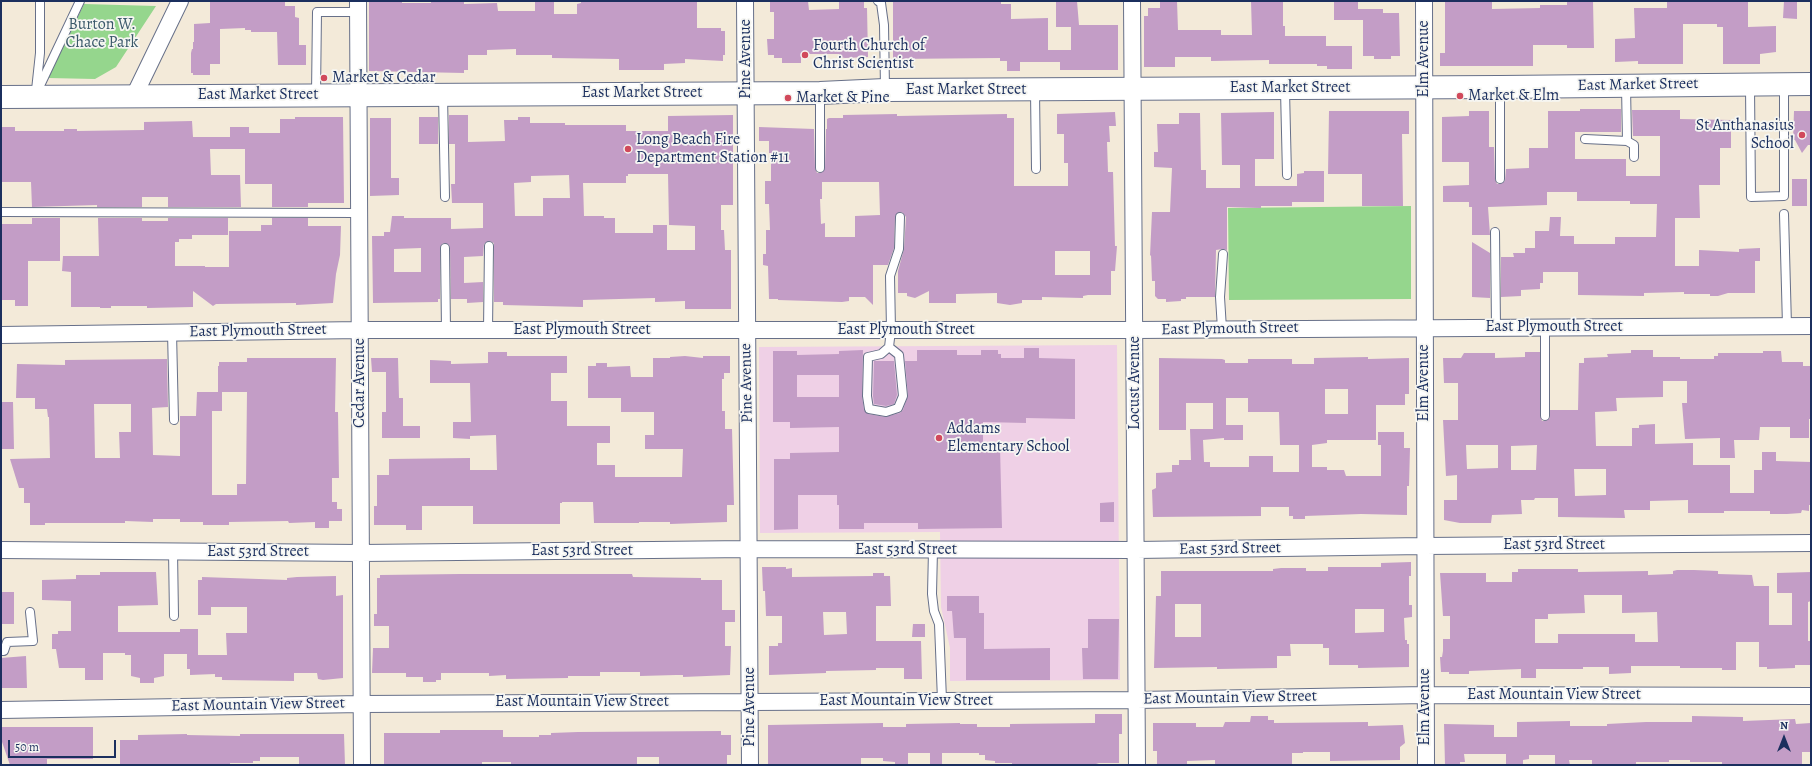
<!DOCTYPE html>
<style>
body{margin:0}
#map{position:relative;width:1812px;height:766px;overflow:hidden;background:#f3ead9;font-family:Alegreya,serif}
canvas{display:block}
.frame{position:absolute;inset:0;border:2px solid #1b2f5e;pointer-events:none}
.north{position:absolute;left:1764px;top:718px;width:40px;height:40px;-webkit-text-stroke:3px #f6f6f2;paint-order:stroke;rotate:0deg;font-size:11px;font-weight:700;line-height:16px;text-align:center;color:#1b2f5e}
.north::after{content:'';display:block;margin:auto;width:14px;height:18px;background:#1b2f5e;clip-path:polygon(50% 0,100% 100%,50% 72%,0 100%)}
.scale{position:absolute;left:8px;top:740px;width:108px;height:18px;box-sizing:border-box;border:2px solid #1b2f5e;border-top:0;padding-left:5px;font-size:12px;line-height:14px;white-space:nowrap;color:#1b2f5e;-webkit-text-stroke:3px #f6f6f2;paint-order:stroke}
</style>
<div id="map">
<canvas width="1812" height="766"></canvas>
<div class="frame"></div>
<div class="north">N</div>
<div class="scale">50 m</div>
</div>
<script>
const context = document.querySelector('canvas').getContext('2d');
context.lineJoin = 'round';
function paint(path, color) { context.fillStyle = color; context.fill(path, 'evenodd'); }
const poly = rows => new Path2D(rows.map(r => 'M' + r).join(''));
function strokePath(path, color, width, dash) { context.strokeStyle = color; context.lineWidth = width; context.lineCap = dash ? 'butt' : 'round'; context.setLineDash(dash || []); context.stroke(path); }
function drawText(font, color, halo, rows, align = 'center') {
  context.font = font + ' Alegreya,serif'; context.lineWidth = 3.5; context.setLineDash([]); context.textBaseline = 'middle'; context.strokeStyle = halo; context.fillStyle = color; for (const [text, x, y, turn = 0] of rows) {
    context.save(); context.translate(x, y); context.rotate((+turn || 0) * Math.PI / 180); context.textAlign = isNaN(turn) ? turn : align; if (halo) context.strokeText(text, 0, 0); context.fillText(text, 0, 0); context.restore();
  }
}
paint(poly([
 [1117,345,1120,680,950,681,950,648,941,607,940,532,760,533,759,347]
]), '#efd0e6');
paint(poly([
 [84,4,156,6,116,67,95,79,48,78],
 [1411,206,1411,299,1229,300,1228,208]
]), '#95d68d');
paint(poly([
 [210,1,276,1,285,2,285,6,295,6,295,17,299,18,299,45,306,45,306,65,278,65,277,32,251,32,251,30,245,30,245,28,220,29,220,64,210,64,210,75,193,75,193,73,191,73,191,53,192,49,193,49,193,42,194,42,194,24,210,23],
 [369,1,402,1,402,3,431,3,431,1,464,1,464,4,497,3,498,11,535,11,535,1,554,1,554,14,577,14,577,4,581,3,581,1,697,1,697,28,721,28,721,31,725,31,725,55,723,55,723,61,685,59,685,63,664,64,664,70,619,70,619,59,552,58,552,55,516,55,516,49,487,50,487,55,468,55,468,70,464,70,464,73,369,71],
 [770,1,808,1,809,10,839,9,839,1,864,1,864,8,867,8,868,57,845,58,839,57,839,54,809,54,809,57,801,57,801,63,782,63,782,58,774,58,774,55,768,55,767,39,774,39,774,12,770,12],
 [893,1,1001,1,1001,4,1011,4,1011,19,1048,18,1048,50,1071,50,1071,27,1056,27,1056,1,1077,1,1079,25,1118,25,1118,70,1060,70,1060,62,1020,62,1020,71,1007,71,1007,61,1000,61,1000,58,893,59],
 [1160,1,1177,1,1178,30,1221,30,1221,35,1252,35,1251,1,1283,1,1283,26,1285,26,1285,36,1326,36,1326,46,1352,46,1352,69,1327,69,1327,66,1317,66,1317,64,1269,64,1269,60,1211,61,1211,57,1175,57,1175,67,1144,67,1144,16,1148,16,1148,8,1160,8],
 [1334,1,1358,1,1358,9,1383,9,1383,13,1399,13,1400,56,1391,56,1391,59,1374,59,1374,56,1363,56,1363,20,1334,20],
 [1445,1,1492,1,1492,9,1540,8,1540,5,1567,5,1567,1,1593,1,1594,48,1567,48,1567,45,1533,45,1533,66,1440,66,1440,53,1445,53],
 [1667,1,1748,1,1748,27,1776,26,1776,52,1760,54,1760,64,1723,64,1723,27,1717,27,1717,24,1683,24,1683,64,1638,64,1638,61,1615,62,1615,39,1635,38,1634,8,1667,8],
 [1784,1,1797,1,1797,19,1783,18],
 [1580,109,1621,109,1621,132,1575,132,1575,159,1626,159,1626,176,1660,176,1660,136,1633,136,1632,110,1680,110,1680,119,1731,120,1731,148,1720,148,1720,185,1699,185,1700,218,1675,218,1675,266,1699,266,1699,250,1739,252,1739,249,1760,248,1760,261,1755,261,1755,293,1728,293,1718,296,1710,296,1710,294,1684,294,1684,292,1644,293,1644,296,1578,295,1578,272,1543,272,1543,283,1540,283,1540,289,1521,290,1521,296,1501,297,1501,257,1514,257,1513,253,1525,253,1525,248,1535,248,1535,231,1549,231,1550,217,1561,217,1560,236,1574,236,1574,244,1615,244,1615,237,1656,237,1657,204,1630,204,1630,201,1577,201,1577,192,1547,192,1547,205,1488,207,1490,235,1472,235,1472,207,1469,207,1469,202,1443,202,1443,186,1469,185,1469,162,1442,162,1442,117,1469,116,1469,111,1489,111,1489,147,1494,147,1495,179,1497,184,1500,184,1505,181,1506,169,1529,168,1529,148,1548,148,1548,111,1580,111],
 [1329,111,1409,111,1409,134,1402,134,1403,206,1362,206,1362,174,1328,174],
 [1794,111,1811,111,1811,145,1808,145,1802,153,1795,140,1793,140],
 [1115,112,1116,126,1109,126,1110,142,1107,142,1108,172,1113,172,1115,246,1117,246,1115,271,1111,271,1111,295,1088,295,1083,296,1083,298,1042,297,1042,300,1022,300,1022,303,1010,305,997,303,997,293,956,294,956,303,929,303,929,291,915,298,907,296,907,293,898,293,898,271,904,249,906,217,903,213,900,212,895,216,894,248,888,265,873,265,873,305,865,297,849,297,849,301,842,302,778,300,778,299,769,299,768,266,763,265,763,254,766,254,766,230,770,230,769,204,765,204,765,181,771,181,771,153,769,153,769,141,759,141,759,127,814,129,815,168,817,173,820,173,825,168,826,129,827,129,827,119,829,118,843,118,843,115,897,114,897,116,1007,114,1007,118,1014,118,1014,186,1068,186,1068,163,1064,163,1064,134,1057,134,1057,114],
 [822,182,879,182,880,215,855,216,855,237,825,237,825,223,821,224,820,199,822,199],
 [1055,251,1090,251,1090,275,1055,275],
 [1274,112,1274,159,1255,159,1255,186,1297,186,1297,174,1304,173,1304,171,1324,171,1324,202,1292,202,1292,206,1261,206,1261,208,1227,207,1227,250,1223,249,1216,250,1215,297,1186,297,1186,299,1181,299,1181,301,1166,302,1166,299,1158,299,1155,296,1155,281,1152,281,1151,255,1150,256,1152,212,1170,212,1172,168,1154,167,1154,152,1158,152,1157,124,1179,124,1179,113,1200,113,1201,170,1206,170,1206,188,1240,188,1240,165,1222,165,1221,113],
 [449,115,468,115,468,142,505,141,504,120,518,120,518,117,530,117,530,123,565,123,565,125,626,125,626,131,668,131,668,116,733,115,733,205,721,205,721,230,724,230,725,250,731,250,731,309,685,309,685,301,655,302,655,298,583,300,583,307,503,305,503,302,494,302,494,243,489,241,484,244,483,256,464,257,464,283,483,282,483,302,467,303,467,299,451,299,450,248,449,245,445,243,442,244,440,248,440,299,438,299,438,302,373,303,372,236,384,236,384,232,390,232,392,216,404,216,404,218,451,218,451,229,483,228,483,203,452,203,451,184,455,184,455,144,449,144],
 [628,174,668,174,669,225,695,226,695,250,667,250,667,225,653,225,653,233,615,233,615,218,604,218,604,216,584,216,583,183,626,183,626,176,628,176],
 [569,175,570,198,543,198,543,216,515,216,514,183,531,182,531,176],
 [421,248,421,272,394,272,394,249],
 [295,117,343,117,344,203,308,203,308,207,272,207,272,184,245,184,245,149,210,149,211,175,240,175,241,207,168,207,168,197,142,197,142,207,97,207,97,205,32,207,31,182,1,182,1,127,15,127,15,131,64,131,64,129,77,129,77,131,144,130,144,122,192,121,193,137,230,137,230,127,249,127,249,133,280,133,280,119,295,119],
 [419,117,438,117,438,144,419,144],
 [370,118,391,118,391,178,399,178,399,195,370,196],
 [1792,179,1807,179,1807,206,1792,206],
 [32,218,60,218,60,261,28,261,28,306,15,306,15,300,1,300,1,224,32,224],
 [98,218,142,218,142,221,168,221,168,218,228,218,228,235,192,235,192,239,179,239,179,242,175,242,175,266,205,266,205,267,229,267,229,231,261,231,261,225,272,225,272,218,308,218,308,226,341,226,340,255,336,274,333,303,296,305,296,303,216,304,213,306,193,291,193,307,147,308,147,306,111,306,111,308,100,308,100,307,71,307,71,272,62,271,63,256,99,256],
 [1472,242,1490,253,1490,298,1472,297],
 [1024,348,1039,348,1039,358,1075,359,1075,419,1026,418,1026,423,983,422,983,447,1000,447,1002,528,918,529,918,523,864,523,864,529,839,529,839,505,837,505,837,495,798,495,798,529,774,530,774,459,790,459,790,453,839,452,839,427,790,428,790,422,773,422,773,351,797,351,797,355,839,354,839,351,863,350,862,396,864,410,868,414,885,417,900,413,903,410,908,396,905,361,917,361,917,350,957,350,957,355,981,355,981,350,998,350,998,354,1001,354,1001,358,1024,358],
 [797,375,839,375,839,397,797,397],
 [1631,350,1653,350,1653,357,1680,357,1680,359,1714,359,1714,356,1718,356,1718,353,1763,353,1763,351,1781,351,1782,362,1803,362,1803,366,1810,366,1811,419,1809,419,1809,438,1790,438,1790,427,1760,427,1759,440,1734,440,1735,458,1720,458,1720,438,1685,439,1682,403,1687,403,1687,381,1663,381,1663,397,1616,398,1617,411,1595,412,1596,446,1632,446,1632,428,1639,428,1639,425,1655,424,1655,444,1693,443,1693,465,1730,465,1730,493,1754,493,1754,470,1762,470,1762,452,1776,452,1776,461,1811,462,1811,505,1809,505,1809,511,1802,510,1801,513,1787,514,1770,514,1770,511,1724,511,1724,513,1688,513,1688,500,1650,501,1650,510,1624,510,1625,518,1558,517,1558,498,1535,498,1534,500,1521,500,1522,514,1492,515,1491,523,1460,523,1444,520,1444,500,1457,500,1457,475,1446,476,1443,420,1458,420,1458,383,1444,383,1443,358,1461,358,1464,353,1495,353,1495,358,1525,357,1525,352,1540,352,1540,416,1542,421,1545,421,1550,418,1550,410,1578,410,1579,363,1584,363,1584,358,1608,357,1607,354,1631,353],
 [1466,445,1498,445,1498,468,1467,469],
 [1537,445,1536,470,1511,470,1511,446],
 [1574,469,1606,469,1606,495,1575,496],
 [488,352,507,352,507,356,567,356,567,373,551,373,551,401,567,401,567,426,610,426,610,443,597,443,597,465,615,465,615,477,682,477,683,449,645,449,645,435,654,435,654,412,621,412,621,398,588,398,588,366,596,366,596,363,607,363,607,367,630,366,631,377,653,377,653,358,670,358,670,357,685,356,703,358,703,356,730,356,730,373,724,373,724,379,722,379,722,411,725,411,725,429,732,429,734,505,727,505,727,522,670,524,670,522,639,522,639,523,594,523,593,502,562,502,562,503,560,503,560,524,473,524,473,506,422,506,422,530,406,530,406,525,374,525,374,506,377,506,377,475,389,475,389,459,470,458,470,470,497,470,496,435,470,436,470,439,453,438,453,422,471,422,470,383,430,383,430,360,451,361,451,364,488,363],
 [1368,357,1368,359,1409,358,1409,394,1405,394,1405,405,1376,405,1376,440,1327,440,1327,443,1312,445,1312,467,1327,467,1327,470,1344,470,1346,476,1381,476,1381,445,1378,445,1378,432,1404,432,1404,448,1410,448,1409,486,1407,486,1407,515,1361,514,1305,516,1305,519,1293,519,1293,516,1289,516,1289,507,1261,507,1261,516,1153,517,1152,490,1156,488,1156,473,1172,472,1172,465,1179,465,1179,460,1191,460,1190,429,1213,429,1213,403,1186,403,1186,430,1159,430,1159,358,1222,359,1225,360,1225,363,1248,363,1248,359,1292,359,1292,364,1314,364,1314,358],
 [1325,389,1348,389,1348,414,1325,414],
 [1226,398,1248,398,1248,412,1279,412,1280,445,1299,445,1299,472,1273,472,1273,456,1249,456,1249,467,1210,467,1210,462,1204,462,1203,440,1224,438,1224,440,1243,440,1243,425,1226,425],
 [247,358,336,358,335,412,338,412,339,478,332,478,332,502,337,502,337,509,342,509,342,521,329,521,329,528,315,528,315,522,289,523,288,521,229,522,229,525,203,525,203,522,180,522,180,519,153,519,153,522,125,521,125,523,45,523,45,525,30,525,30,503,24,503,24,488,19,488,10,459,50,458,49,417,48,417,47,409,35,409,35,398,16,398,17,364,65,365,65,360,167,359,168,407,152,408,153,455,180,456,180,416,196,416,197,392,222,392,222,411,212,411,212,495,237,495,237,484,246,484,247,392,218,392,218,366,219,366,219,362,247,362],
 [94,404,131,404,131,432,119,432,120,458,95,458],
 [371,358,398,358,399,398,403,398,403,426,420,426,420,438,382,438,382,412,386,412,386,372,372,372],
 [874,361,894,361,897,395,894,404,886,406,874,404,873,396],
 [1,402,13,402,14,449,1,449],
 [1114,502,1114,522,1100,522,1100,503],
 [1411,562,1411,576,1409,576,1409,605,1412,605,1412,617,1404,618,1405,640,1407,640,1407,644,1409,644,1409,667,1358,668,1358,665,1329,665,1329,648,1323,648,1323,644,1290,644,1291,656,1277,656,1277,668,1217,669,1217,667,1154,668,1156,596,1161,596,1161,571,1273,571,1273,569,1281,568,1306,568,1306,571,1328,571,1328,567,1381,567,1381,563],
 [1175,604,1201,604,1201,637,1175,637],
 [1355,609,1384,609,1384,632,1355,633],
 [762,567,786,567,786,569,792,568,792,577,873,576,873,573,884,573,884,576,890,576,891,606,876,606,876,641,921,641,922,679,904,679,904,668,876,668,876,670,826,671,826,673,769,675,769,646,778,646,778,643,782,643,782,616,766,616,765,591,763,591],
 [823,612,846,612,847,634,824,635],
 [1518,569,1578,569,1578,572,1648,571,1648,575,1673,574,1673,571,1677,570,1694,570,1718,571,1718,574,1752,575,1754,586,1769,586,1769,625,1792,625,1792,593,1777,593,1777,573,1811,572,1811,601,1808,602,1808,641,1811,641,1811,665,1795,665,1795,668,1767,669,1767,667,1759,667,1759,642,1736,642,1736,670,1722,670,1722,668,1680,668,1680,666,1631,666,1631,673,1609,674,1609,667,1583,667,1583,669,1536,669,1536,678,1521,678,1521,669,1469,671,1469,674,1449,674,1449,672,1441,672,1440,657,1442,657,1443,651,1443,639,1450,639,1450,616,1443,616,1440,573,1486,573,1486,582,1512,582,1512,572,1518,572],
 [1584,595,1622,595,1622,613,1657,612,1658,642,1635,642,1635,634,1558,634,1558,643,1535,643,1535,619,1548,619,1548,614,1585,613],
 [100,572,156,572,158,605,118,606,118,632,180,632,180,629,198,629,198,655,227,655,226,633,247,633,247,607,211,607,211,615,198,615,198,580,202,580,202,577,287,580,287,578,297,577,336,576,336,596,343,595,343,678,323,680,318,679,317,673,294,673,294,681,222,680,222,677,215,677,215,674,190,675,190,669,187,669,187,654,164,654,164,676,154,678,154,683,140,683,140,678,131,676,131,655,125,655,125,653,103,653,103,680,85,680,85,668,59,668,56,649,52,649,52,634,58,634,58,631,71,631,71,601,42,600,42,580,76,579,76,575,100,575],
 [460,574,632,574,633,577,701,578,701,580,722,580,722,610,735,610,735,622,725,622,725,646,731,646,730,675,683,677,683,675,676,675,640,676,640,672,600,672,600,676,568,676,568,678,506,679,506,675,489,676,489,673,441,673,441,680,436,680,436,682,423,682,423,677,406,677,406,673,372,673,373,648,389,648,389,626,374,626,374,614,377,614,377,578,380,578,380,575],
 [1,592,14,592,14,624,1,624],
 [947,596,979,596,979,613,984,613,984,649,1050,648,1050,680,966,680,966,638,954,638,952,611,947,611],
 [1088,619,1119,619,1118,679,1083,679,1082,648,1088,648],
 [913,624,925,624,925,637,912,637],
 [26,656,27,688,1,688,1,658],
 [1095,714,1122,714,1122,734,1119,734,1119,763,1099,763,1093,765,1012,765,1012,763,995,763,995,761,985,760,985,755,979,755,979,753,942,753,942,765,930,765,930,753,908,753,908,765,895,765,895,762,883,761,883,758,861,758,861,765,768,765,768,725,883,723,883,727,906,727,906,724,960,723,960,724,977,724,977,727,1010,727,1010,724,1095,723],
 [1251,716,1268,716,1268,720,1274,720,1274,723,1368,722,1368,726,1403,725,1405,743,1400,747,1400,760,1330,761,1330,752,1303,752,1303,753,1292,753,1292,765,1215,765,1215,760,1187,761,1187,765,1157,764,1157,751,1153,751,1153,723,1196,723,1196,727,1223,727,1225,722,1250,722],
 [1692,716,1743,717,1743,721,1795,719,1796,724,1811,723,1811,752,1802,752,1802,765,1722,765,1722,762,1690,762,1690,760,1669,760,1669,762,1636,762,1636,765,1592,765,1592,760,1569,760,1570,765,1555,765,1555,755,1529,755,1529,759,1523,760,1523,765,1506,765,1506,754,1464,754,1465,762,1460,762,1460,765,1445,765,1444,724,1494,725,1494,737,1517,737,1517,722,1570,721,1570,726,1607,726,1607,724,1646,722,1692,722],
 [1,727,93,727,93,759,47,759,47,765,10,765,1,739],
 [440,730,503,730,503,737,539,737,539,735,551,735,551,733,578,732,721,731,721,735,731,735,731,755,727,755,727,765,659,765,659,757,637,757,637,765,553,765,553,764,511,764,511,762,482,762,482,765,384,765,384,733,440,733],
 [187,734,187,735,240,736,240,734,344,734,345,765,299,765,299,757,260,757,260,761,253,761,253,763,230,763,230,765,120,765,120,740,138,740,138,735]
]), '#c39dc6');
const lane = poly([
 [878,1,881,3,884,25,885,89],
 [1750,86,1751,197,1784,196,1784,86],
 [1500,88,1500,179],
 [36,90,40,53,40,1],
 [1285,90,1287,175],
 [1035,91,1036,169],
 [36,94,80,1],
 [316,94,317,12,358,12],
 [820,94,820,168],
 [443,95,445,197],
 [1585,139,1627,141,1626,86],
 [1627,141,1634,145,1634,157],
 [1,212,359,213],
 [1784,214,1787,326],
 [1495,232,1496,327],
 [445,248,446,330],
 [1222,329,1220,297,1223,254],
 [488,330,489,246],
 [172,332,174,420],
 [889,347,881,354,868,357,867,396,869,409,886,412,898,408,903,396,899,355,889,347,891,330,890,276,899,249,900,217],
 [1545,416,1545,327],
 [933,550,932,594,934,611,939,624,942,700],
 [173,551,174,616],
 [1,651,4,651,7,642,33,641,30,612]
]);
const street = poly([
 [358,1,362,765],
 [745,1,750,765],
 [1132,1,1137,765],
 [1424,1,1426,765],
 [134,96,180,1],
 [1,335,360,330,1135,330,1811,326],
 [1,550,361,553,749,549,1136,550,1424,546,1811,543],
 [1,710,362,704,1137,700,1426,695,1811,696]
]);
const secondary = poly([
 [1,97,820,93,885,90,1500,87,1811,84]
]);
strokePath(lane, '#677089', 10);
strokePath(street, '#677089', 18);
strokePath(secondary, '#677089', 24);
strokePath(lane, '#fff', 8);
strokePath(street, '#fff', 16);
strokePath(secondary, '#fff', 22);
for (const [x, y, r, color] of [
 [805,55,4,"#d1495b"],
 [324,78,4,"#d1495b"],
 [1460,96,4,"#d1495b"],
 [788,98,4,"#d1495b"],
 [1802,135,4,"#d1495b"],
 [628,149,4,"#d1495b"],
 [939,438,4,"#d1495b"]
]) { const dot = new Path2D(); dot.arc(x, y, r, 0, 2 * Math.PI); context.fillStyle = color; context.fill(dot); strokePath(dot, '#f6f6f2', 1.5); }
drawText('16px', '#3a596a', '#f6f6f2', [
 ["Burton W.",102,25],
 ["Chace Park",102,43]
]);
drawText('16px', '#1b2f5e', '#f6f6f2', [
 ["Fourth Church of",813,46],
 ["Christ Scientist",813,64],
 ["Market & Cedar",332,78],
 ["Market & Elm",1468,96],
 ["Market & Pine",796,98],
 ["St Anthanasius",1794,126,"right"],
 ["School",1794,144,"right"],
 ["Long Beach Fire",636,140],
 ["Department Station #11",636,158],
 ["Addams",947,429],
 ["Elementary School",947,447]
], 'left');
drawText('16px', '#1b2f5e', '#f6f6f2', [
 ["Pine Avenue",746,59,-90],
 ["Elm Avenue",1424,59,-90],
 ["East Market Street",1638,85,-1],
 ["East Market Street",1290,88],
 ["East Market Street",966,90],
 ["East Market Street",642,93],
 ["East Market Street",258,95],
 ["East Plymouth Street",1554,327],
 ["East Plymouth Street",1230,329,-1],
 ["East Plymouth Street",582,330],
 ["East Plymouth Street",906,330],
 ["East Plymouth Street",258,331,-1],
 ["Cedar Avenue",360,383,-90],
 ["Pine Avenue",747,383,-91],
 ["Locust Avenue",1135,383,-90],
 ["Elm Avenue",1424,383,-90],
 ["East 53rd Street",1554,545],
 ["East 53rd Street",1230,549,-1],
 ["East 53rd Street",906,550],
 ["East 53rd Street",582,551],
 ["East 53rd Street",258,552],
 ["East Mountain View Street",1554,695],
 ["East Mountain View Street",1230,698,-1],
 ["East Mountain View Street",906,701],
 ["East Mountain View Street",582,702],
 ["East Mountain View Street",258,705,-1],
 ["Pine Avenue",750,707,-90],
 ["Elm Avenue",1425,707,-90]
]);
</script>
